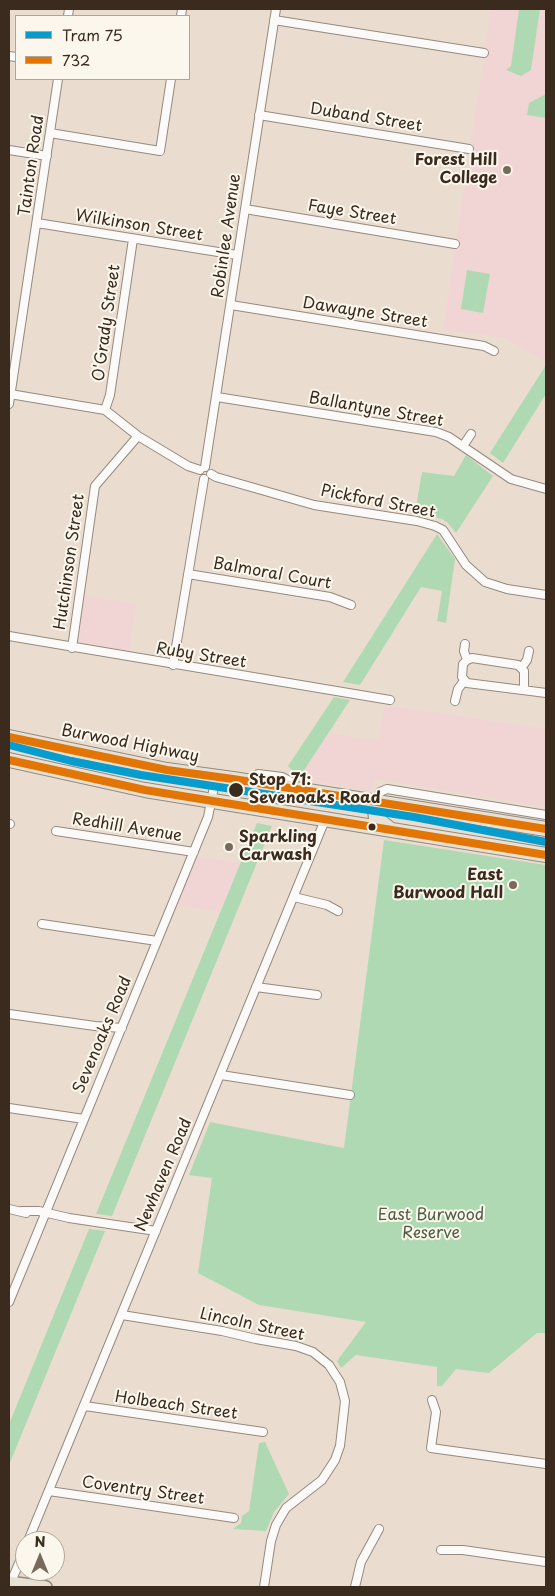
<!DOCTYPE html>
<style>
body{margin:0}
#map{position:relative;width:555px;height:1596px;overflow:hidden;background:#eaddcf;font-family:"Playpen Sans",sans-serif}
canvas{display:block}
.frame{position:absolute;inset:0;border:10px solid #3b2a1e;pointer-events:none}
.legend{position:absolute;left:15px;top:15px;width:175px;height:65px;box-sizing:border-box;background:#fbf7ec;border:1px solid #aea59a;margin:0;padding:6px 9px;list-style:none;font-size:15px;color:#3b2a1e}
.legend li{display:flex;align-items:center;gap:10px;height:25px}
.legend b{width:25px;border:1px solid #aea59a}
.north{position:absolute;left:15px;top:1531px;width:50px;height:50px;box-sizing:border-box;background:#fbf7ec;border:1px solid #aea59a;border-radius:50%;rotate:0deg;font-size:14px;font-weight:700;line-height:20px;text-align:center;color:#3b2a1e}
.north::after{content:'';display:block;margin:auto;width:18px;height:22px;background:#78695c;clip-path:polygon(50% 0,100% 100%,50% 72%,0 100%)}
</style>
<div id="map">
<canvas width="555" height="1596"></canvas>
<div class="frame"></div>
<ul class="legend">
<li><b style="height:6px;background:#069ccd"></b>Tram 75</li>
<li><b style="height:6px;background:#e27504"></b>732</li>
</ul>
<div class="north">N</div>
</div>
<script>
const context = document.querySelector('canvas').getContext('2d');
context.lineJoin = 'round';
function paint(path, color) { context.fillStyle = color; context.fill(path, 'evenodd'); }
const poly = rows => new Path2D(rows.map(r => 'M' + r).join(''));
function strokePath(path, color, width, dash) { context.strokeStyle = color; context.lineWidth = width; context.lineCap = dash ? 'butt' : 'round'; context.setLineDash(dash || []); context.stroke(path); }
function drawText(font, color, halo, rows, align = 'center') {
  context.font = font + ' "Playpen Sans",sans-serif'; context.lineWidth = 4; context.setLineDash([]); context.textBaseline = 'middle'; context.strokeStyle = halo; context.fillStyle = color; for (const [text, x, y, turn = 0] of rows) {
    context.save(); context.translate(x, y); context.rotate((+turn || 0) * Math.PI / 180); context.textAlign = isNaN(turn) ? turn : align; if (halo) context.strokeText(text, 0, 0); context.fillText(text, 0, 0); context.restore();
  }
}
paint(poly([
 [491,9,546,9,546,362,505,338,443,330],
 [83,595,136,604,129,651,81,643,79,641,77,637],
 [385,705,546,729,546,807,374,779,371,791,299,778,329,733,379,740],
 [196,857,241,863,220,912,176,905]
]), '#f1d5d4');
paint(poly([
 [519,9,540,9,531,70,521,76,506,70,511,66],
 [546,94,546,118,527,115,529,103],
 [467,270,490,274,483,313,461,309],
 [546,365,546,394,503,463,490,453],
 [466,455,493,476,456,533,448,523,442,519,415,513,422,472,454,476],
 [437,534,455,559,446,623,437,621,442,591,421,587,360,685,343,682],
 [334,697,350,700,299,778,288,766],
 [257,823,272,826,112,1216,96,1214],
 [384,840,546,865,546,1333,537,1333,489,1373,456,1369,442,1386,437,1386,437,1367,356,1355,341,1368,337,1361,366,1322,259,1305,198,1273,212,1178,189,1175,210,1122,344,1148],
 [89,1229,105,1231,9,1465,9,1424],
 [265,1442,289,1494,274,1512,266,1531,233,1529,241,1523,242,1516,249,1511,259,1443]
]), '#afd9b2');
const street = poly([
 [68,16,69,9],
 [181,16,182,9],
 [274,20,484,53],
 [9,56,16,57],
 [259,115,469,149],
 [50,133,160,151,171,79],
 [9,150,47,156],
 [245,209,455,244],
 [37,223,237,255],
 [231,305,484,346,494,351],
 [10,394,105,410,138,436,188,466,200,470],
 [217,397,436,432,449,437,511,479,546,489],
 [9,404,58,79],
 [105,410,110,395,133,239],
 [463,446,471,434],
 [205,467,276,9],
 [211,474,216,477,314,505,417,521,435,526,443,530,466,565,485,582,507,589,546,595],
 [188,574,330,597,351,605],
 [9,636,390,700],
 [465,644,464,651,467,660],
 [72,648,95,486,138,436],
 [173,665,204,479],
 [522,667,527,660,529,651],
 [524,690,524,671,518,665,472,658,467,660,463,664,462,677,467,683,546,693],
 [455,701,458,689,464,681],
 [246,780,258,774,282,777,290,781,294,789],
 [376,802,380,792,387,789,546,815],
 [9,824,10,824],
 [56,831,194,852],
 [294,897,327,905,338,911],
 [42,924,157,941],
 [256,987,317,995],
 [9,1014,95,1026,122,1028],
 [221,1075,350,1095],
 [9,1108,84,1119],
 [9,1209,26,1213],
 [22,1211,39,1211,69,1218,156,1231],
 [9,1302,208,817,216,777],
 [122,1315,222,1331,256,1339,296,1346,313,1352,329,1365,340,1382,345,1401,340,1446,335,1460,322,1480,286,1508,276,1525,271,1541,264,1587],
 [432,1400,436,1412,431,1448,546,1464],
 [85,1406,263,1432],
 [49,1491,234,1518],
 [28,1541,325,820],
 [441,1550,463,1550,546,1562],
 [11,1582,25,1549],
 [355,1587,361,1562,379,1529]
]);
const primary = poly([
 [9,1582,46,1587]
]);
const highway = poly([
 [9,737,167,770,233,779,546,829],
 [9,760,145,790,546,855],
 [376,802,375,811,376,818,390,829]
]);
strokePath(street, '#948a81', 10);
strokePath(primary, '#948a81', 14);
strokePath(highway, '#948a81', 16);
strokePath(street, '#fcfaf8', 8);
strokePath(primary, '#e7e0d4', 11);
strokePath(highway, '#e7e0d4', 14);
strokePath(poly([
 [9,737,167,770,233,779,546,829],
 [9,760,145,790,546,855]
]), '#e27504', 8);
strokePath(poly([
 [9,745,71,761,141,775,414,817,546,842]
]), '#069ccd', 8);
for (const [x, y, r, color] of [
 [507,170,5,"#78695c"],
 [236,790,8,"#3b2a1e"],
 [372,827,4.5,"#3b2a1e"],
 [229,847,5,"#78695c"],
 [513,885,5,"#78695c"]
]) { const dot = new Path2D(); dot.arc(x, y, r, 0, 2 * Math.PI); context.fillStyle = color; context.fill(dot); strokePath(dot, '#fbf7ec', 2); }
drawText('16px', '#3b2a1e', '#fbf7ec', [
 ["Duband Street",366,118,9],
 ["Tainton Road",32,166,-82],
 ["Faye Street",352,213,9],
 ["Wilkinson Street",139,226,9],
 ["Robinlee Avenue",227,236,-82],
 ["Dawayne Street",365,313,9],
 ["O'Grady Street",107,323,-82],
 ["Ballantyne Street",376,410,10],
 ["Pickford Street",378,502,11],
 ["Hutchinson Street",70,562,-82],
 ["Balmoral Court",272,574,10],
 ["Ruby Street",201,656,9],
 ["Burwood Highway",130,744,11],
 ["Redhill Avenue",127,828,9],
 ["Sevenoaks Road",103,1035,-67],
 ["Newhaven Road",164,1175,-67],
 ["Lincoln Street",252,1325,12],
 ["Holbeach Street",176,1406,8],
 ["Coventry Street",143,1491,8]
]);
drawText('bold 16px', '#3b2a1e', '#fbf7ec', [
 ["Forest Hill",497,161],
 ["College",497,179],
 ["Sparkling",239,838,"left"],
 ["Carwash",239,856,"left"],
 ["East",503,876],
 ["Burwood Hall",503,894]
], 'right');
drawText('bold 16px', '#3b2a1e', '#fbf7ec', [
 ["Stop 71:",249,781],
 ["Sevenoaks Road",249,799]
], 'left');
drawText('16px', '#4f5e43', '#fbf7ec', [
 ["East Burwood",431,1216],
 ["Reserve",431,1234]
]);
</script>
